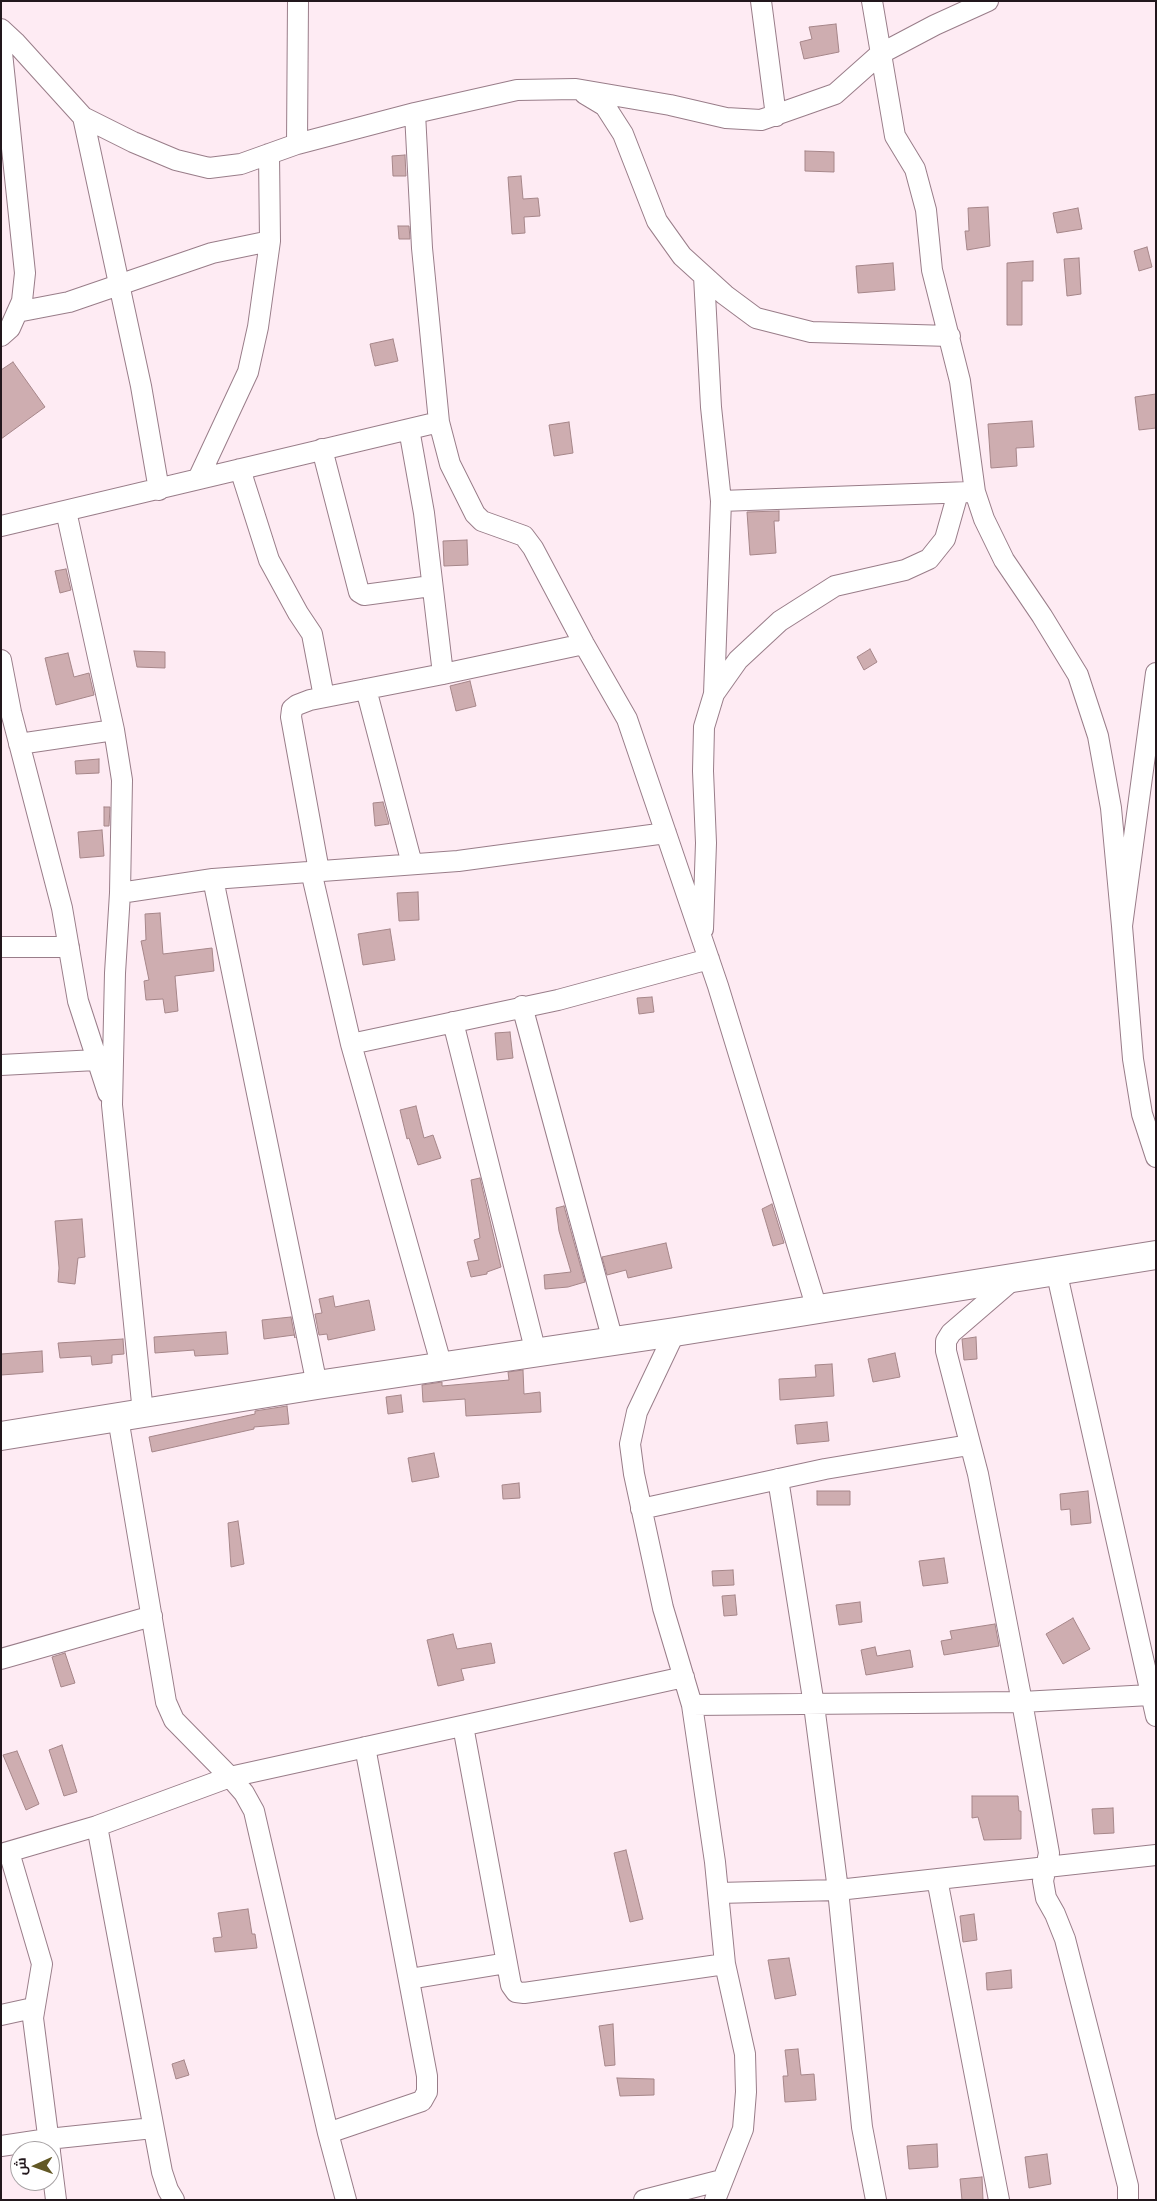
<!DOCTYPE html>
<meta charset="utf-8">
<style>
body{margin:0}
#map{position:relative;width:1157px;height:2201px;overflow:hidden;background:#feebf3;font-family:"Noto Sans",Cairo,sans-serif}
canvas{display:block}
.frame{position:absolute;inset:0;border:2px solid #22171c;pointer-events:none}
.north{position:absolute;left:10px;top:2141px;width:50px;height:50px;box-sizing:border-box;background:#fff;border:1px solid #a7a2a4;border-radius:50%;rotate:268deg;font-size:14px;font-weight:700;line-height:20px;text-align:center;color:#22171c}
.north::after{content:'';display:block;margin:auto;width:18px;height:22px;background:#625825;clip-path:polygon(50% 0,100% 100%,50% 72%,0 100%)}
</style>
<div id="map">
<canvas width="1157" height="2201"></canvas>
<div class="frame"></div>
<div class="north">ش</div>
</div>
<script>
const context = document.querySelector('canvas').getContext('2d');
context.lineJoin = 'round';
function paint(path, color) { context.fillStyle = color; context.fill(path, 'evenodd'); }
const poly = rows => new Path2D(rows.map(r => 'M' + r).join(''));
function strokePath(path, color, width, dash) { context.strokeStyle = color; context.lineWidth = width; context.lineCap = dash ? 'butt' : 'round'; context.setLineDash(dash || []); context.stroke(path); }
const building = poly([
 [836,24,839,52,804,59,800,42,812,39,809,27,836,24],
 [805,151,834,152,834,172,805,171,805,151],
 [405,155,406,176,393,176,392,156,405,155],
 [521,176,523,199,538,198,540,216,524,217,525,233,512,234,508,177,521,176],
 [988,207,990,246,967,250,965,231,969,231,968,208,988,207],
 [1078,208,1082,229,1057,233,1053,213,1078,208],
 [398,226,409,226,410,239,399,239,398,226],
 [1147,247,1152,267,1139,271,1134,251,1147,247],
 [1079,258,1081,294,1067,296,1064,259,1079,258],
 [1033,261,1033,281,1022,281,1022,325,1007,325,1007,263,1033,261],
 [893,263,895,290,858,293,856,266,893,263],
 [393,339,398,361,375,366,370,344,393,339],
 [13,362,45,407,1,439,1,370,13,362],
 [1156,394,1156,428,1139,430,1135,397,1156,394],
 [1032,421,1034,447,1016,448,1017,466,991,468,988,424,1032,421],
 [569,422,573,453,554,456,549,425,569,422],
 [779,511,779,521,774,521,776,553,750,555,747,512,779,511],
 [467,540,468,565,444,566,443,541,467,540],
 [66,569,71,590,60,593,55,571,66,569],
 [870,649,877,662,864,670,857,657,870,649],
 [134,651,165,652,165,668,137,667,134,651],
 [68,653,74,677,89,673,94,695,56,705,45,658,68,653],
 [470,681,476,706,456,711,450,686,470,681],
 [99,759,99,773,76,774,75,761,99,759],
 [383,802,389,824,375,826,373,803,383,802],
 [104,807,110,807,109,826,104,826,104,807],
 [102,830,104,856,80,858,78,832,102,830],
 [418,892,419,920,399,921,397,893,418,892],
 [160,913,163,954,212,948,214,971,175,976,178,1011,165,1013,163,999,146,1000,144,981,149,980,141,941,146,940,145,914,160,913],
 [390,929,395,960,363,965,358,934,390,929],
 [652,997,654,1012,639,1014,637,998,652,997],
 [510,1032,513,1058,497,1060,495,1033,510,1032],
 [416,1106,424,1138,433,1135,441,1158,418,1165,409,1138,407,1139,400,1110,416,1106],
 [480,1178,501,1267,487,1272,487,1274,471,1277,467,1262,479,1260,474,1240,480,1238,471,1180,480,1178],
 [772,1204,784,1243,773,1246,762,1209,772,1204],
 [564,1206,585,1282,568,1287,545,1289,544,1275,571,1272,559,1231,556,1208,564,1206],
 [82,1219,85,1257,78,1258,75,1284,58,1282,59,1268,55,1221,82,1219],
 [666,1243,672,1268,628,1278,626,1270,607,1275,602,1257,666,1243],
 [333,1296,335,1307,369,1300,375,1330,328,1340,327,1334,319,1335,315,1314,322,1313,319,1299,333,1296],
 [291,1317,295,1338,294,1335,264,1339,262,1320,291,1317],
 [226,1332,228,1354,195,1356,194,1350,155,1353,154,1337,226,1332],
 [976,1337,977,1359,964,1360,962,1339,976,1337],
 [123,1339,124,1354,112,1355,112,1363,92,1365,91,1356,60,1358,58,1343,123,1339],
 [42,1351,43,1372,1,1375,1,1354,42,1351],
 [895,1353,900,1377,873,1382,868,1359,895,1353],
 [832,1364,834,1396,780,1400,779,1379,816,1377,815,1365,832,1364],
 [523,1370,524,1394,540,1392,541,1412,466,1416,465,1399,423,1402,422,1385,442,1382,442,1386,509,1380,508,1372,523,1370],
 [401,1395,403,1412,388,1414,386,1397,401,1395],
 [287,1406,289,1424,254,1427,254,1429,152,1452,149,1437,255,1414,255,1411,287,1406],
 [827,1422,829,1441,797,1444,795,1425,827,1422],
 [434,1453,439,1477,412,1482,408,1458,434,1453],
 [519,1483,520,1498,503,1499,502,1485,519,1483],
 [817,1491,850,1491,850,1505,817,1505,817,1491],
 [1088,1491,1091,1523,1071,1525,1070,1509,1061,1510,1060,1494,1088,1491],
 [238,1521,244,1564,231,1567,228,1523,238,1521],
 [944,1558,948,1583,923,1586,919,1561,944,1558],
 [733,1570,734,1585,713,1586,712,1571,733,1570],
 [735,1595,737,1615,724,1616,722,1596,735,1595],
 [860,1602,862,1622,839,1625,836,1605,860,1602],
 [1073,1618,1090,1649,1063,1664,1046,1634,1073,1618],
 [995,1624,999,1646,944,1655,941,1641,952,1639,950,1631,995,1624],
 [453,1634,457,1649,491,1643,495,1663,461,1669,464,1680,438,1686,427,1640,453,1634],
 [875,1647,877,1656,910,1650,913,1667,866,1675,861,1650,875,1647],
 [65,1653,75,1683,61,1687,52,1657,65,1653],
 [62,1745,77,1792,64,1796,49,1750,62,1745],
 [17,1751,39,1804,26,1810,3,1755,17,1751],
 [972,1796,1018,1796,1019,1811,1021,1811,1021,1839,984,1840,978,1817,972,1818,972,1796],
 [1113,1808,1114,1833,1094,1834,1092,1809,1113,1808],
 [626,1850,643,1919,630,1922,614,1853,626,1850],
 [248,1909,252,1934,255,1934,257,1948,215,1952,213,1938,222,1937,218,1913,248,1909],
 [974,1914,977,1940,963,1942,960,1916,974,1914],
 [789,1958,796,1995,775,1999,768,1960,789,1958],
 [1011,1970,1012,1988,987,1990,986,1973,1011,1970],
 [613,2024,615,2065,605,2066,599,2026,613,2024],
 [798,2049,801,2075,814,2074,816,2100,785,2102,783,2076,788,2076,785,2050,798,2049],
 [184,2060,189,2075,176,2079,172,2064,184,2060],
 [617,2078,654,2079,654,2095,620,2096,617,2078],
 [937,2144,938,2167,909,2169,907,2146,937,2144],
 [1047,2154,1051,2184,1029,2188,1025,2157,1047,2154],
 [982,2177,983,2200,962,2200,960,2179,982,2177]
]);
paint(building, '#ceadb0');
strokePath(building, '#a68689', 1);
const street = poly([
 [761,1,776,116],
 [872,1,895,136,915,169,926,210,932,270,960,381,975,492,984,519,1004,560,1042,616,1078,675,1098,736,1111,808,1122,926],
 [1,29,15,42,83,117,133,142,176,160,209,168,241,164,297,144,415,113,517,90,576,89,670,105,726,118,761,120,835,94,880,54,935,25,988,1],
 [1,43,25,273,22,301,10,328,1,336],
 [585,94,605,106,623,134,657,221,682,256,725,295,756,318,811,332,950,336],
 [415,113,422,248,439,422,450,464,475,514,482,521,524,536,533,548,584,644,627,719,718,986,817,1309],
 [83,117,141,386,159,490],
 [297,144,298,1],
 [704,276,711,407,721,501,714,694],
 [17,312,69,302,212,253,270,241],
 [409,429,424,513,443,674],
 [322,449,359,592,364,595,431,586],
 [240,469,269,560,298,613,312,634,324,697],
 [198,479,248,372,258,327,270,241,269,154],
 [721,501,970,492],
 [66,511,114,730,122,780,120,893,115,973,112,1105,143,1413],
 [1,526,439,422],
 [1,660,11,712,62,908,78,1001,108,1093],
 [1156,673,1122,926,1133,1059,1142,1114,1156,1157],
 [366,689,412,864],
 [19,744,114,730],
 [311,871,351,1044,442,1367],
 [319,871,291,717,292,709,297,705,310,700,443,674,584,644],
 [213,879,317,1385],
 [120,893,213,879,458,861,666,833],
 [703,929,706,843,703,771,704,727,714,694,738,660,780,621,835,586,905,570,929,559,945,539,958,493],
 [1,947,69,947],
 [522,1006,613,1341],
 [453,1022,536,1353],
 [351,1044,558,1000,709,959],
 [1,1065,96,1060],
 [1056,1270,1156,1716],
 [1016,1277,951,1333,946,1341,946,1351,978,1474,1022,1702,1049,1853,1043,1881,1046,1898,1055,1914,1065,1939,1128,2186,1128,2200],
 [675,1332,637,1412,630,1444,634,1474,663,1608,692,1705,715,1862,725,1964,745,2054,746,2092,743,2129,715,2200],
 [118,1418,166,1702,174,1720,230,1777,244,1793,254,1811,328,2133,346,2200],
 [778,1479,814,1705,838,1890,862,2127,876,2200],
 [641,1509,825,1469,969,1445],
 [1,1659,152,1616],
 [692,1705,1022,1702,1150,1695],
 [463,1726,511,1985,516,1992,524,1993,725,1964],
 [97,1826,162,2172,168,2190,174,2200],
 [9,1852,42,1964,33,2018,50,2151],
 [1,1854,97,1826,230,1777,684,1677],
 [937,1879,999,2200],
 [718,1893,838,1890,1156,1855],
 [409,1979,507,1963],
 [1,2015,33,2008],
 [328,2133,422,2101,427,2092,427,2076,365,1747],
 [1,2146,48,2139,153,2128],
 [50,2152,56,2200],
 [644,2200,722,2180]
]);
const secondary = poly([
 [1,1436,317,1385,675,1332,1156,1255]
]);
strokePath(street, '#997d89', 22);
strokePath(secondary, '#997d89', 30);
strokePath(street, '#fff', 20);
strokePath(secondary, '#fff', 28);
</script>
